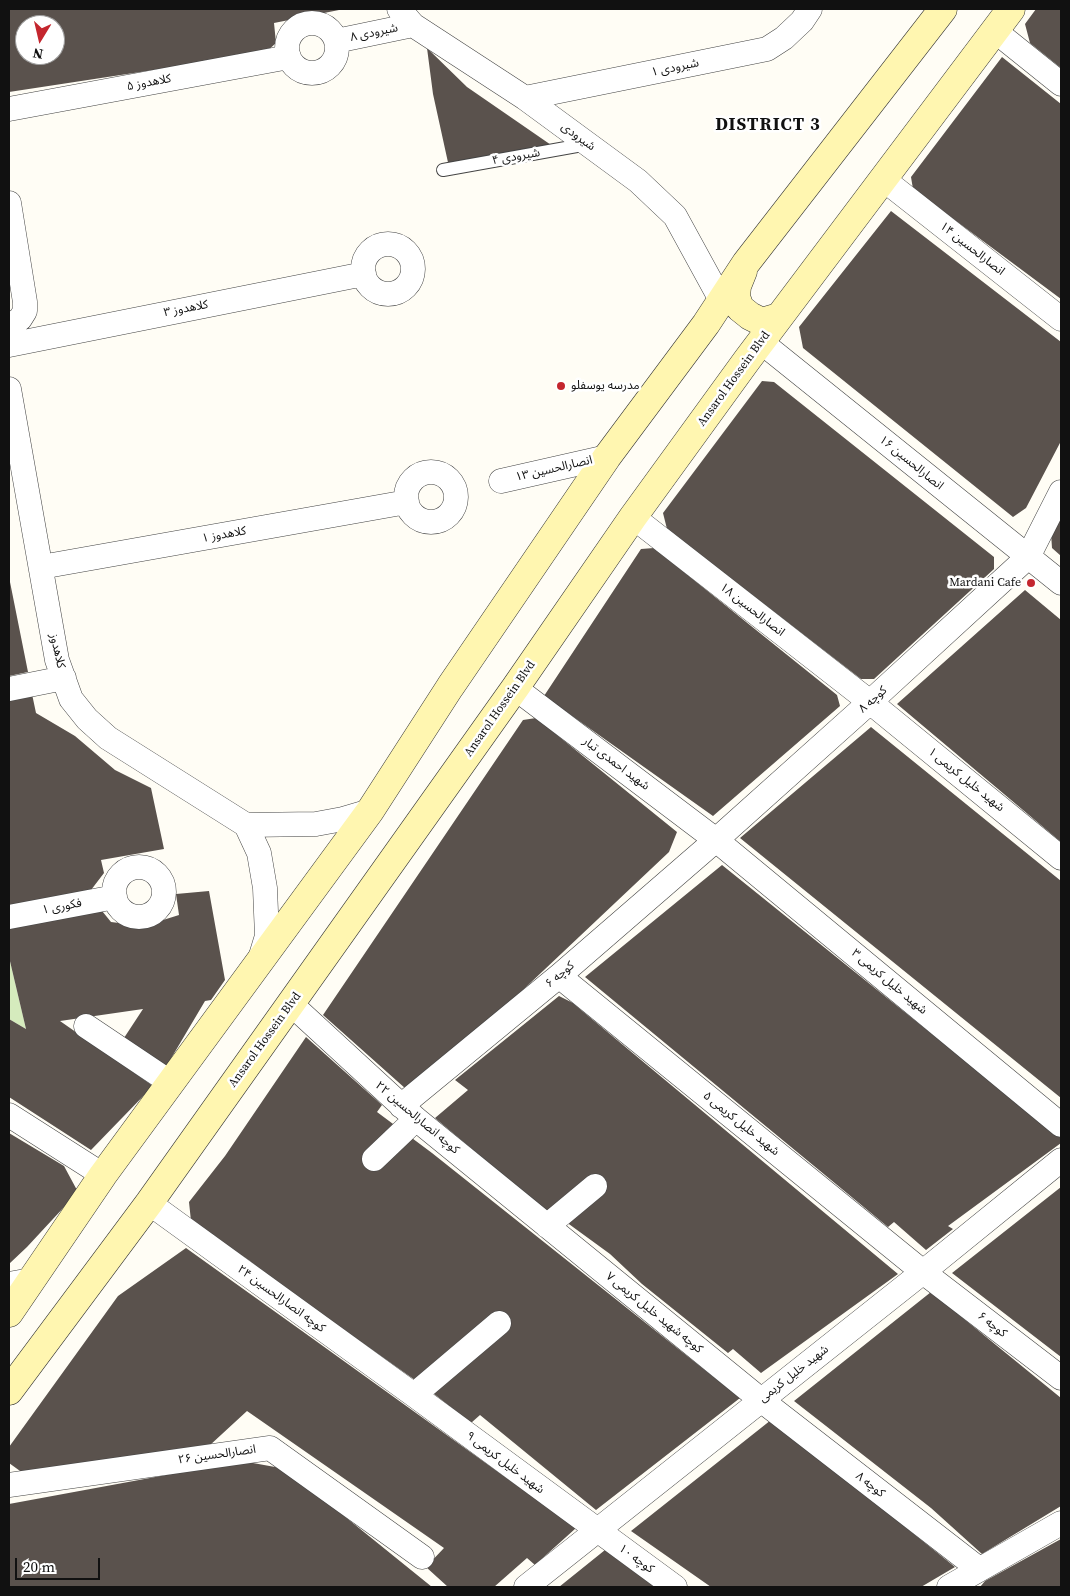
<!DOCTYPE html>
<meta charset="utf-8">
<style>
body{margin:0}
#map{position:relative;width:1070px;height:1596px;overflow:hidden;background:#fffdf5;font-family:"Source Serif 4",serif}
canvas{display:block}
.frame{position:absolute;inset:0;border:10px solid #111;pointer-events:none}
.north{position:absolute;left:15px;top:15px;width:50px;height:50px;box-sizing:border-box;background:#fff;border:1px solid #a0a0a0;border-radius:50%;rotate:189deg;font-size:14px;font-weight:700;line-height:20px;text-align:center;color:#111}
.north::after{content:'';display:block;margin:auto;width:18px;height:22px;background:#c4262e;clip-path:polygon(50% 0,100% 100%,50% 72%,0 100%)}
.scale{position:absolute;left:15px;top:1558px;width:85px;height:22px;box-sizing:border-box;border:2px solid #111;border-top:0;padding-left:6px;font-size:15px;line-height:18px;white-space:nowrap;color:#111;-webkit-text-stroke:4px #fff;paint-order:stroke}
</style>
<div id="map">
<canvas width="1070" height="1596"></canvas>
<div class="frame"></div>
<div class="north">N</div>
<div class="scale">20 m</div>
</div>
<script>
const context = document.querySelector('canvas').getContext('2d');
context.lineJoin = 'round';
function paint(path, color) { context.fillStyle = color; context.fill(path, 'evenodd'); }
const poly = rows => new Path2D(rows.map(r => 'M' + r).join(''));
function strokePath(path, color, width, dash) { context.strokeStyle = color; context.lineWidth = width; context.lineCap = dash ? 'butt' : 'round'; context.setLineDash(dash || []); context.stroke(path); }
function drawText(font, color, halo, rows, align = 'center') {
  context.font = font + ' "Source Serif 4","Noto Sans Arabic",serif'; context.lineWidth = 5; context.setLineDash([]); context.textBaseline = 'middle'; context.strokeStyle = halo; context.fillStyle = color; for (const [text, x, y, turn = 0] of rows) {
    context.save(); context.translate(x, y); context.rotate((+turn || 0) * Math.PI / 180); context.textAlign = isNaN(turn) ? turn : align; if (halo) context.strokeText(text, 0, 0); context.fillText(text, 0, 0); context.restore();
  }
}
paint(poly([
 [9,957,26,1029,9,1019]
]), '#d5ebbd');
paint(poly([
 [9,9,339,9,339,10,274,23,276,43,265,53,9,92],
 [25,25,55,25,55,55,25,55],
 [1036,9,1061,9,1061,68,1030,43,1025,24],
 [427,48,467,87,554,147,449,167,433,94],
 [1002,57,1061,104,1061,299,913,189,911,177],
 [891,211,1061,342,1061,441,1026,508,1013,517,803,348,799,327],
 [762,381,774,382,994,557,994,569,874,679,861,679,667,529,663,513],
 [1061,516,1061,556,1052,548,1051,533],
 [654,548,837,695,840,706,713,816,544,696,641,549],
 [9,577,28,672,9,676],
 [1025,590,1061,620,1061,842,897,704],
 [32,694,36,713,75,736,115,770,151,788,164,849,101,860,104,873,91,890,9,907,9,698],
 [536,718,677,832,669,852,508,1004,406,1089,323,1015,523,720],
 [871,727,1061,881,1061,1098,740,838],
 [722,865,1061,1138,1061,1143,948,1226,953,1229,926,1250,894,1222,888,1227,585,977],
 [209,891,225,980,211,1000,205,1001,163,1072,122,1041,143,1009,60,1021,153,1086,91,1150,9,1097,9,1019,26,1029,9,957,9,923,98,906,111,922,144,926,179,915,176,894],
 [559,996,573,1003,581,1010,898,1274,761,1373,733,1349,728,1353,642,1284,610,1254,562,1219,552,1216,435,1118,468,1090,455,1080],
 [306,1037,382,1105,377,1112,432,1153,740,1398,596,1510,480,1415,471,1423,429,1390,271,1278,250,1261,191,1221,189,1202,225,1156],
 [9,1133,64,1166,78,1192,27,1247,9,1264],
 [1061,1187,1061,1357,952,1273],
 [186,1248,309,1336,576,1528,535,1565,527,1558,494,1587,448,1587,426,1567,444,1548,247,1411,209,1446,27,1476,9,1463,9,1447,118,1296],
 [931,1292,1061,1398,1061,1506,982,1554,931,1508,794,1401],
 [771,1420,823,1461,955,1567,921,1587,711,1587,631,1531],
 [242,1461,286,1469,432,1587,9,1587,9,1504],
 [1061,1539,1061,1587,980,1587,985,1581],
 [605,1550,655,1587,559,1587]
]), '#5a524d');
const service = poly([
 [443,170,588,144]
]);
const minor = poly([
 [399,9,413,25,525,98,638,181,675,216,721,300],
 '287 48a25 25 0 1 1 50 0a25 25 0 1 1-50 0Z',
 [995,31,1061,84],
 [336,41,413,25],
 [525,98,767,49,784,38,802,21,810,9],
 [9,109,289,57],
 [883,179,1061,319],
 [9,203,25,302,25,311,20,319,9,326],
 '363 269a25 25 0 1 1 50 0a25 25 0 1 1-50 0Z',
 [761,342,1061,583],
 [9,345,364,274],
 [9,389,57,660,71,699,87,719,108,738,246,825,316,824,343,819,370,811],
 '406 497a25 25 0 1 1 50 0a25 25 0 1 1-50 0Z',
 [501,481,607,457],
 [633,517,870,702,1061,858],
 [41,567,407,502],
 [515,688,716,840,1061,1125],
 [9,689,64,678],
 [246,825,259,853,265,888,267,936,260,959],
 '114 892a25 25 0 1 1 50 0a25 25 0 1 1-50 0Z',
 [9,917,115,897],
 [559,976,923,1272,1061,1378],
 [291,1004,416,1119,761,1400,979,1569],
 [86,1026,171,1083],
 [401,1106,559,976,716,840,870,702,1028,557,1061,492],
 [9,1115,103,1175],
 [374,1159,416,1119],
 [149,1203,414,1395,675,1587],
 [547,1226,595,1186],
 [9,1284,31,1280],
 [414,1395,499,1323],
 [9,1485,270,1448,422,1557],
 [526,1587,923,1272,1061,1160],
 [949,1587,1061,1523]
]);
const secondary = poly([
 [743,271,737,286,736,297,740,308,750,316,762,322,779,317],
 [9,1313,103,1175,370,811,450,687,607,457,706,324,746,263,943,9],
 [9,1391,149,1203,515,688,633,517,747,360,1011,9]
]);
strokePath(service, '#444', 14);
strokePath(minor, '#444', 25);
strokePath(secondary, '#333', 29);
strokePath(service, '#fff', 12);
strokePath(minor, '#fff', 24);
strokePath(secondary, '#fff6b0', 28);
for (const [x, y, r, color] of [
 [561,386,5,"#c4262e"],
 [1031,583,5,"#c4262e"]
]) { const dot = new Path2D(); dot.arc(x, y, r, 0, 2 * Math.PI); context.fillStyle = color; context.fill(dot); strokePath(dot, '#fff', 2); }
drawText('12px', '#111', '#fff', [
 ["شیرودی ۸",374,33,-12],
 ["شیرودی ۱",675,68,-12],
 ["کلاهدوز ۵",149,83,-11],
 ["شیرودی",578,137,36],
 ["شیرودی ۴",516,157,-10],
 ["انصارالحسین ۱۴",972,249,38],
 ["کلاهدوز ۳",186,309,-11],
 ["Ansarol Hossein Blvd",734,379,-54],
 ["انصارالحسین ۱۶",911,463,39],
 ["انصارالحسین ۱۳",554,469,-13],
 ["کلاهدوز ۱",224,535,-10],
 ["انصارالحسین ۱۸",752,610,38],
 ["کلاهدوز",57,651,77],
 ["کوچه ۸",873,700,-42],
 ["Ansarol Hossein Blvd",500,709,-55],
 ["شهید احمدی تبار",616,764,37],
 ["شهید خلیل کریمی ۱",966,780,39],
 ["فکوری ۱",62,907,-11],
 ["کوچه ۶",560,975,-40],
 ["شهید خلیل کریمی ۳",889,982,40],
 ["Ansarol Hossein Blvd",265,1040,-54],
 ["کوچه انصارالحسین ۲۲",417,1118,40],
 ["شهید خلیل کریمی ۵",741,1124,39],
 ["کوچه انصارالحسین ۲۴",281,1299,36],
 ["کوچه شهید خلیل کریمی ۷",654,1313,39],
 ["کوچه ۶",992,1325,38],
 ["شهید خلیل کریمی",794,1374,-38],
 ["انصارالحسین ۲۶",217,1455,-8],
 ["شهید خلیل کریمی ۹",505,1463,37],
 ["کوچه ۸",870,1485,38],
 ["کوچه ۱۰",636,1559,36]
]);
drawText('12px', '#111', '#fff', [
 ["مدرسه یوسفلو",571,386],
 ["Mardani Cafe",1021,583,"right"]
], 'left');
context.letterSpacing = '1px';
drawText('bold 18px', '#111', '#fff', [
 ["DISTRICT 3",768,125]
]);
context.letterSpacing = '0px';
</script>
